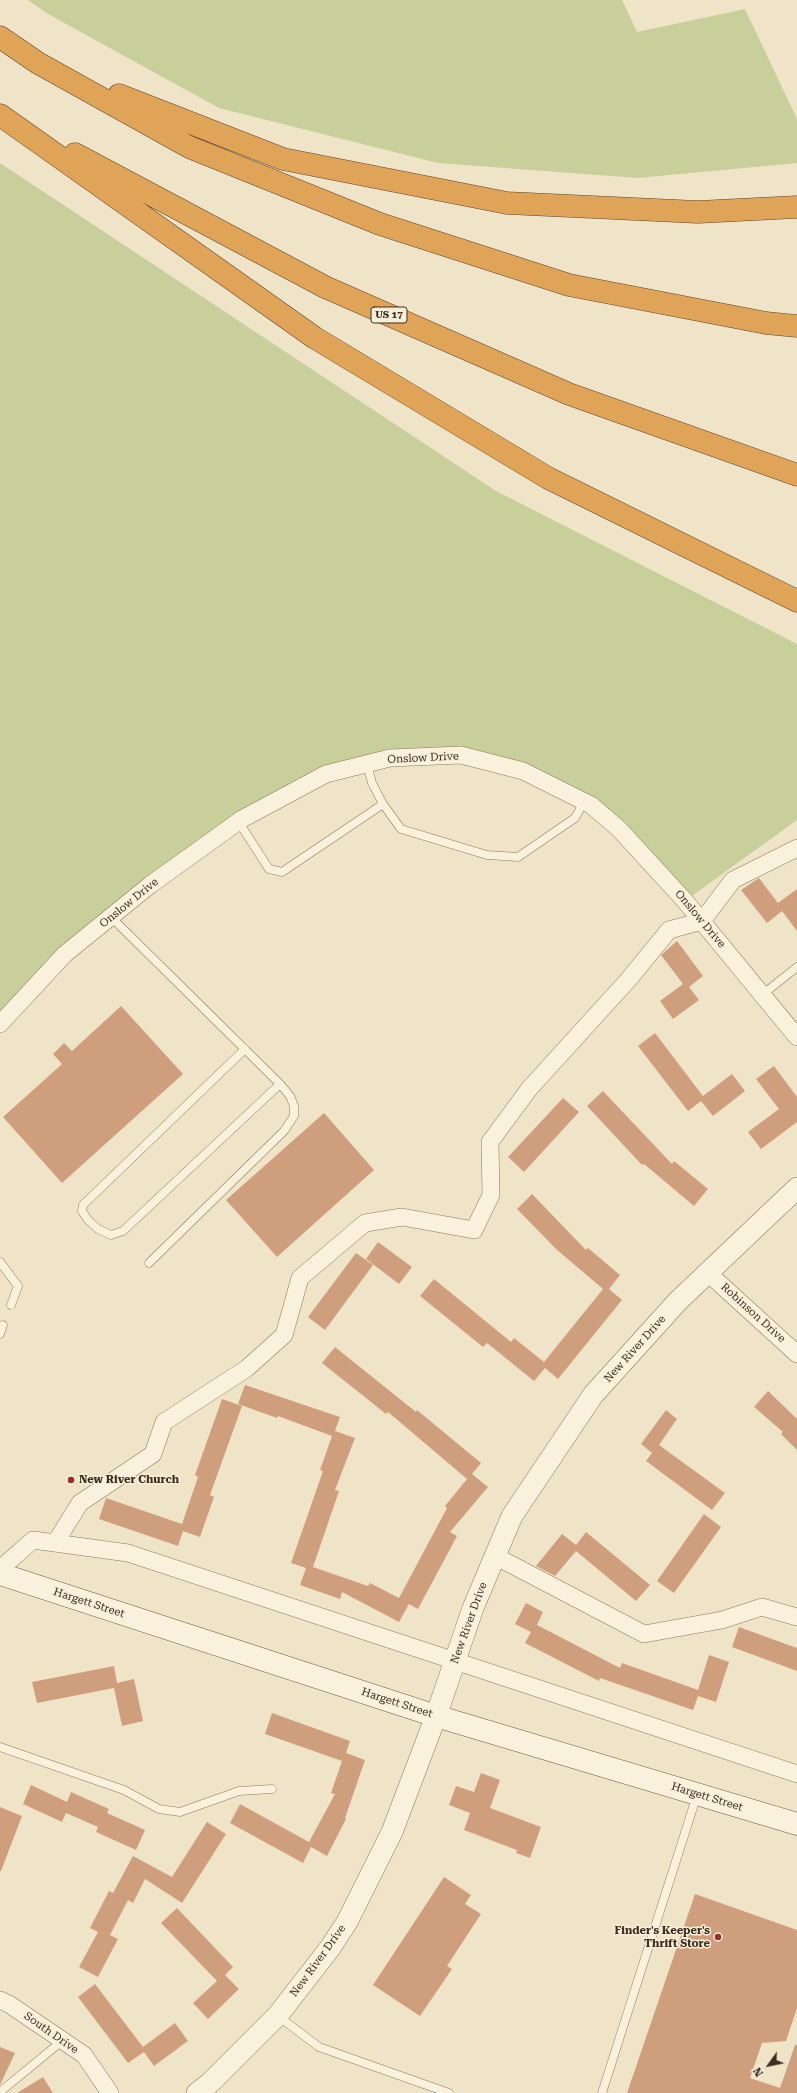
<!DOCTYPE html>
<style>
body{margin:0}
#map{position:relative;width:797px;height:2093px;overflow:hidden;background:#f0e4c8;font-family:"Roboto Serif",serif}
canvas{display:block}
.north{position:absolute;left:749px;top:2045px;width:40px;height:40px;-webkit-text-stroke:3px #f7eed8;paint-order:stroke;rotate:237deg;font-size:11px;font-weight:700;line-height:16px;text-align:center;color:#3d2e20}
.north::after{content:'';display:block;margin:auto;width:14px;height:18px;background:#3d2e20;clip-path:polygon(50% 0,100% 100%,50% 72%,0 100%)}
</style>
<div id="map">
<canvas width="797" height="2093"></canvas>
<div class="north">N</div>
</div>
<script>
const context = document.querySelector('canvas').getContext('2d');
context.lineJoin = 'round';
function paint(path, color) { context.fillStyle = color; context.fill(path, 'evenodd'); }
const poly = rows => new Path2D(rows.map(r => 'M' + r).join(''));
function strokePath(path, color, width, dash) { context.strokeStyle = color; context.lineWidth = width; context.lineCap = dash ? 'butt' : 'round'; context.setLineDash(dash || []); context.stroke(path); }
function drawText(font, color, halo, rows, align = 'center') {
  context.font = font + ' "Roboto Serif",serif'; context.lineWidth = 3; context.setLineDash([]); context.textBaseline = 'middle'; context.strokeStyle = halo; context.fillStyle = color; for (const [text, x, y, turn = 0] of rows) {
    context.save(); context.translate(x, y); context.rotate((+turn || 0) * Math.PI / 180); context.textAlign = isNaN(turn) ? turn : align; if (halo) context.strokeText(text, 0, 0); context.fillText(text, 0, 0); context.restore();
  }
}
paint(poly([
 [28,0,622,0,637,32,745,9,797,119,797,163,638,178,438,163,219,108,48,14],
 [0,163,496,491,797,644,797,820,685,901,591,805,461,755,326,774,150,885,0,1024]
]), '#c9cf9b');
paint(poly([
 [759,878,778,903,797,889,797,931,782,911,767,923,741,890],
 [677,941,703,976,689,987,699,1000,673,1019,660,1001,683,984,661,955],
 [121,1006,183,1074,62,1183,3,1117,62,1064,53,1054,64,1043,72,1051],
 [655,1033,703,1096,732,1074,745,1091,713,1116,701,1101,688,1111,638,1046],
 [774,1066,797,1097,797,1122,761,1149,748,1132,779,1109,756,1079],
 [603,1091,672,1164,674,1161,708,1189,694,1206,644,1164,642,1165,587,1106],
 [563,1098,579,1112,524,1172,508,1157],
 [324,1113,374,1170,277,1257,226,1200],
 [532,1194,586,1250,588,1248,620,1275,609,1289,622,1300,558,1379,545,1368,534,1381,487,1343,483,1347,420,1296,434,1279,511,1342,514,1338,544,1362,603,1289,556,1249,517,1209],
 [378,1242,412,1267,399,1284,366,1259],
 [356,1253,373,1265,325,1330,308,1317],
 [335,1347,416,1412,417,1410,481,1463,472,1474,488,1487,450,1532,457,1536,418,1609,409,1604,399,1622,342,1592,340,1599,300,1585,306,1568,291,1563,323,1471,320,1470,332,1436,278,1416,277,1418,238,1404,245,1385,340,1417,335,1431,355,1438,335,1490,339,1491,313,1567,368,1586,370,1583,399,1598,447,1508,445,1506,467,1479,388,1412,386,1414,322,1363],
 [768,1391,796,1418,797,1417,797,1450,781,1434,783,1432,754,1407],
 [222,1399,242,1406,210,1495,214,1497,200,1537,183,1531,178,1546,99,1519,106,1498,182,1524,198,1477,195,1475],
 [666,1410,677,1419,659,1445,725,1493,712,1510,646,1461,652,1453,641,1444],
 [704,1514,721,1527,674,1593,657,1581],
 [586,1532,650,1585,636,1601,576,1551,555,1576,536,1566,562,1534,576,1545],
 [526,1603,543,1612,537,1625,620,1668,622,1663,698,1690,709,1655,729,1662,716,1702,698,1696,693,1710,600,1678,599,1681,525,1643,531,1632,515,1624],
 [739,1627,797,1648,797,1671,732,1647],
 [114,1666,117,1683,134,1679,143,1721,122,1726,114,1688,37,1703,32,1682],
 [272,1713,350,1741,346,1753,365,1760,345,1818,346,1819,327,1856,311,1847,303,1863,230,1823,240,1804,309,1842,335,1794,331,1793,342,1761,265,1734],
 [481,1773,500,1780,490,1808,541,1827,530,1858,516,1853,517,1850,464,1830,470,1813,449,1805,456,1786,474,1792],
 [31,1785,67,1802,71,1792,109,1809,107,1813,145,1830,136,1850,96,1832,98,1827,66,1813,62,1822,23,1804],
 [0,1807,22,1816,1,1871,0,1871],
 [207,1822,226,1834,182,1903,145,1879,133,1903,128,1900,110,1935,118,1939,98,1977,79,1967,98,1932,90,1928,109,1891,113,1893,133,1856,172,1877],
 [444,1877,471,1895,465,1904,481,1914,447,1966,452,1969,420,2016,373,1985],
 [695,1894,797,1930,797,2008,786,2041,762,2043,750,2078,780,2088,795,2045,797,2045,797,2093,627,2093],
 [177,1908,233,1967,225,1975,239,1989,208,2019,193,2003,217,1981,161,1923],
 [95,1984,143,2047,175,2023,188,2041,154,2066,144,2052,128,2063,78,1997],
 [0,2047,15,2053,0,2085],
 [43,2077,53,2093,17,2093]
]), '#cf9f7d');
const service = poly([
 [383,804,401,829,487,855,518,857,575,818,584,802],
 [238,821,269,869,282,872,383,804,372,783,367,764],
 [111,917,280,1084,290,1096,294,1106,294,1116,284,1131,149,1263],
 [762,995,797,967],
 [245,1049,83,1205,82,1211,88,1220,98,1229,111,1235,123,1231,280,1084],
 [0,1262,18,1286,11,1305],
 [0,1334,3,1325],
 [0,1747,124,1790,159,1809,180,1812,239,1791,272,1789],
 [278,2016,319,2047,449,2093],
 [0,2092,62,2041],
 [602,2093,697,1795]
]);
const minor = poly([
 [0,1024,65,954,150,885,242,819,326,774,390,758,461,755,523,771,591,805,619,829,685,901,797,1037],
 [708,1273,797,1354],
 [55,1543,80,1503,153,1454,164,1422,246,1369,284,1335,300,1278,365,1223,402,1217,474,1230,491,1195,490,1142,529,1089,629,979,669,930,702,921,733,880,797,848],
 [495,1556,644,1634,722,1620,762,1607,797,1617],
 [0,1569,33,1540,128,1553,797,1774],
 [0,2000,9,2004,84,2055,110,2093]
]);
const tertiary = poly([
 [197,2093,210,2083,278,2015,330,1948,347,1922,392,1832,436,1716,473,1608,512,1516,593,1395,678,1301,797,1188]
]);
const secondary = poly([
 [0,1574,436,1716,797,1824]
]);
const motorway = poly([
 [0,37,38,63,189,147,380,224,569,285,766,323,797,326],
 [119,95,283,159,507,203,698,212,797,207],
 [0,115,315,338,548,478,797,601],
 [75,154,325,287,569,394,797,475]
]);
strokePath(service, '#8d765c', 9);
strokePath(minor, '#8d765c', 18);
strokePath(tertiary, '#8d765c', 22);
strokePath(secondary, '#6f573f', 23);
strokePath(motorway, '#5b4430', 23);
strokePath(service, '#faf1dc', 8);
strokePath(minor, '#faf1dc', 17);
strokePath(tertiary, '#faf1dc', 21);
strokePath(secondary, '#faf1dc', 22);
strokePath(motorway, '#e0a458', 22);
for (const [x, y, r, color] of [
 [71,1480,4,"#9e2a2b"],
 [718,1937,4,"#9e2a2b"]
]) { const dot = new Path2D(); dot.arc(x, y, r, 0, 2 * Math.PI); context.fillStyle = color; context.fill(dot); strokePath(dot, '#f7eed8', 1.5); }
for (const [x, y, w] of [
 [389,315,36]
]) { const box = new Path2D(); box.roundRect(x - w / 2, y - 8, w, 16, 3); context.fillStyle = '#f7eed8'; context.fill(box); strokePath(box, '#3d2e20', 1); }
drawText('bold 10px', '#3d2e20', null, [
 ["US 17",389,315]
]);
drawText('11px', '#3d2e20', '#f7eed8', [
 ["Onslow Drive",423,758,-3],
 ["Onslow Drive",129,903,-39],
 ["Onslow Drive",700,919,50],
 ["Robinson Drive",753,1313,42],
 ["New River Drive",635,1349,-48],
 ["Hargett Street",89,1603,18],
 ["New River Drive",469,1623,-70],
 ["Hargett Street",397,1703,18],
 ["Hargett Street",707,1797,17],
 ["New River Drive",318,1961,-54],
 ["South Drive",51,2033,35]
]);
drawText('bold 11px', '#3d2e20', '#f7eed8', [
 ["New River Church",79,1480],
 ["Finder's Keeper's",710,1931,"right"],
 ["Thrift Store",710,1944,"right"]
], 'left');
</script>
